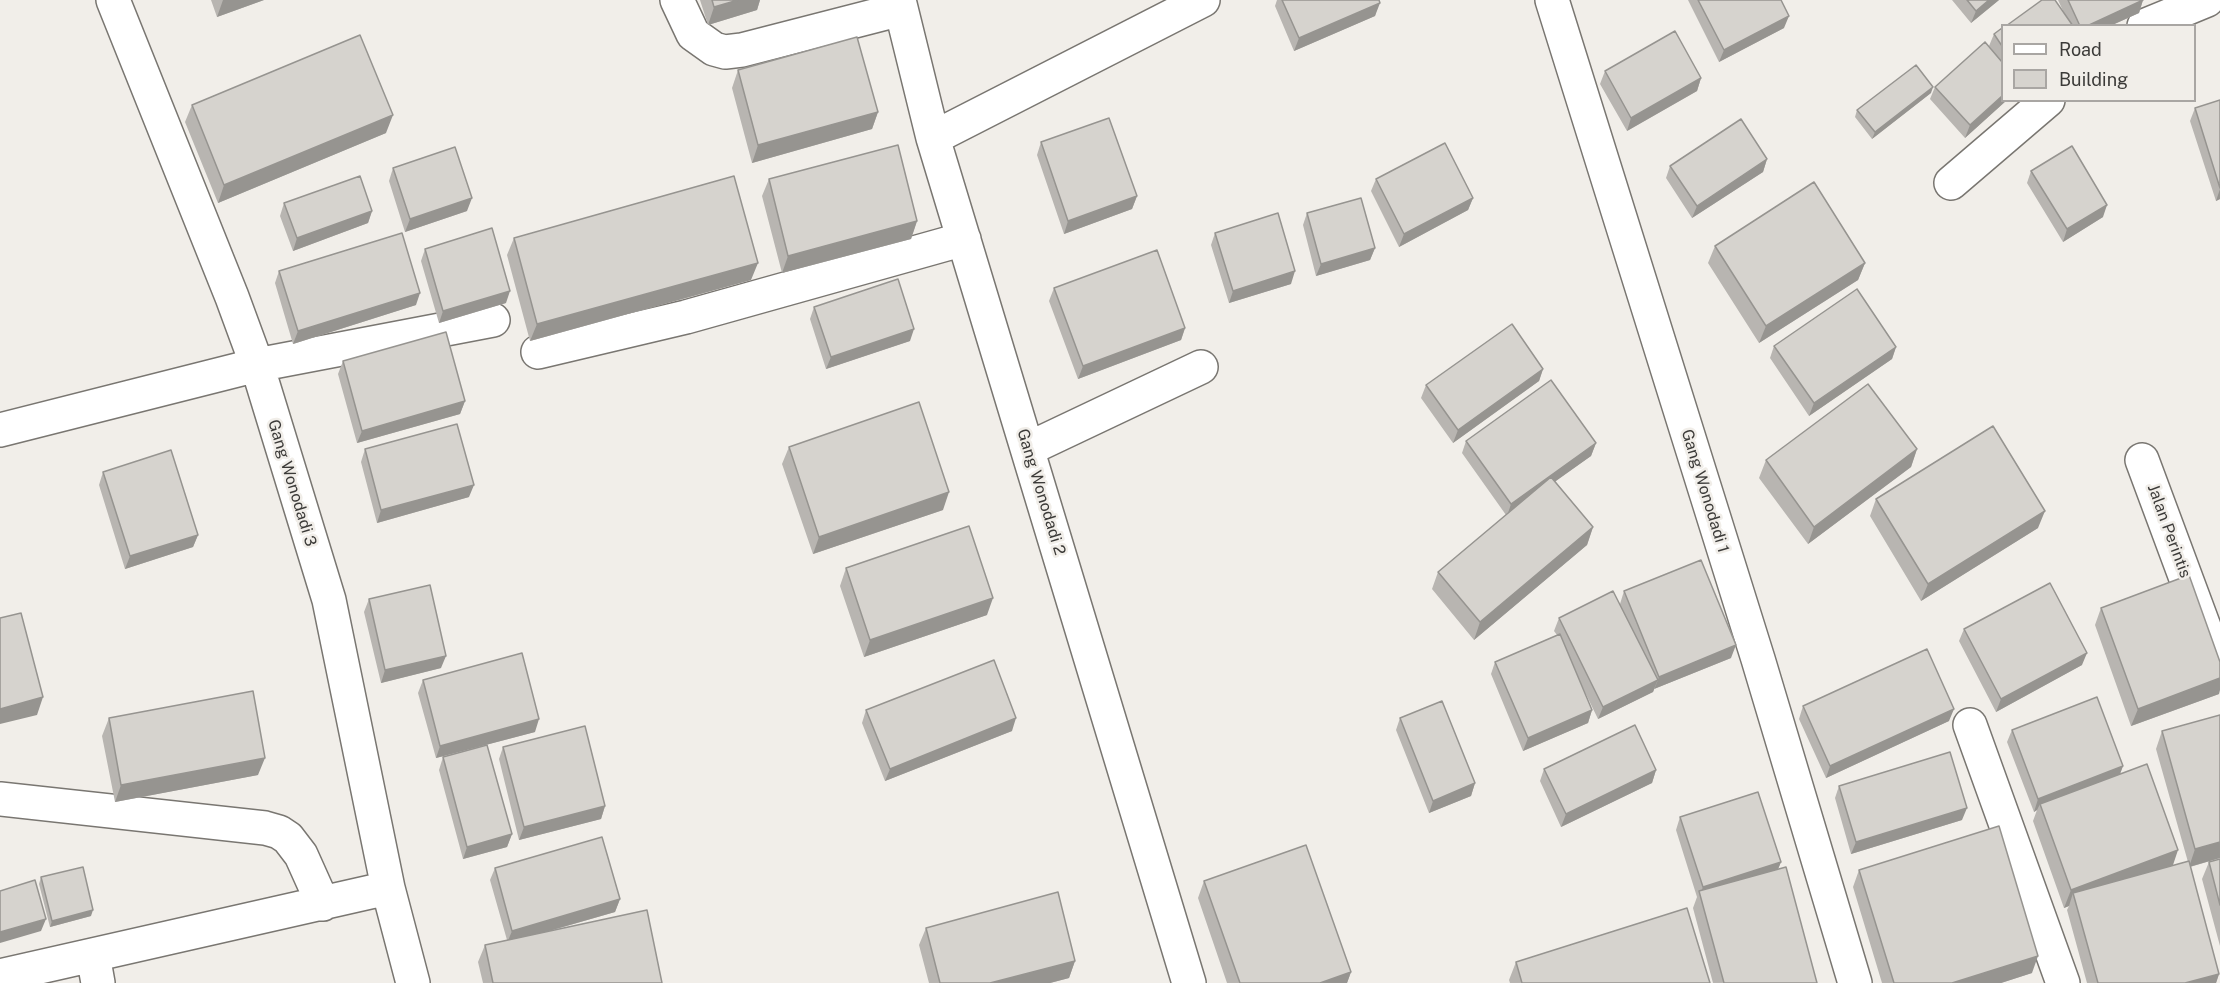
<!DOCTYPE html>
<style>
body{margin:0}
#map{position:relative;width:2220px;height:983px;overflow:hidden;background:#f1eee9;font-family:"Public Sans",sans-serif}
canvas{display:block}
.legend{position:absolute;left:2001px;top:24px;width:195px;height:78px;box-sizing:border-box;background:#f1eee9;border:2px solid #a9a6a3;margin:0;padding:8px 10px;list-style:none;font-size:18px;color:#3c3b39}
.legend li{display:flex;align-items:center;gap:12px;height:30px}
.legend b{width:30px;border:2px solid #a9a6a3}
</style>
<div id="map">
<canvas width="2220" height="983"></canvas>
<ul class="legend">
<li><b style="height:8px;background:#fff"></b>Road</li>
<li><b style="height:16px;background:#d6d3ce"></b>Building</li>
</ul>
</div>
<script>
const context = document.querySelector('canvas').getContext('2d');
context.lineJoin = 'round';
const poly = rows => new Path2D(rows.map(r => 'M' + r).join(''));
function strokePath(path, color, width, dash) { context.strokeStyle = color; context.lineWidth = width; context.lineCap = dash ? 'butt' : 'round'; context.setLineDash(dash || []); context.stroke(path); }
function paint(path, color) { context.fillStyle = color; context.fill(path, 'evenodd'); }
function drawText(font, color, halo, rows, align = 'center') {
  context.font = font + ' "Public Sans",sans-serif'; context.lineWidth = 5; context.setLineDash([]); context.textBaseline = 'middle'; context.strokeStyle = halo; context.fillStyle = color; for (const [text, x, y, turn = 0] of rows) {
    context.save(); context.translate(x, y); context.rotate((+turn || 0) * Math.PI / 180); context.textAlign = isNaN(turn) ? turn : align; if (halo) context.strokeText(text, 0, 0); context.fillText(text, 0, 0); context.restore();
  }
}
const minor = poly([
 [113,0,232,297,257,365,329,600,388,888,413,983],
 [677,0,693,34,714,49,725,52,742,50,901,9],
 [899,0,933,138,1189,983],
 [1552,0,1758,659,1855,983],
 [2144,26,2207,0],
 [933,138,1203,0],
 [1951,183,2048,100],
 [538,352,686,317,964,239],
 [0,430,257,365,493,320],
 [1028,449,1201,367],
 [2142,460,2220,670],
 [1970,725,2063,983],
 [0,799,265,828,279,832,288,838,301,855,323,904],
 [93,955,98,983],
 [0,976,388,888]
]);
strokePath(minor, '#797671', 36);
strokePath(minor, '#fff', 33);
paint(poly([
 [211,0,264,0,217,17],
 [700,0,760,0,757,10,708,25],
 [1277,0,1379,0,1375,16,1294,51,1275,6],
 [1688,0,1781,0,1784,28,1719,62],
 [1952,0,1999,0,1971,23],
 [2058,0,2143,0,2139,13,2110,26,2006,26,2064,13],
 [2002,28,2002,100,2007,100,1965,138,1930,99,1935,87,1993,51,1989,46,1994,34],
 [738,70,878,112,872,129,752,163,732,88],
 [1605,71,1701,78,1697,91,1627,131,1600,84],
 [1931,93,1872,139,1855,117,1857,110],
 [2220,100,2220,199,2216,201,2190,121,2195,108],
 [192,105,386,133,218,203,185,122],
 [1041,142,1137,196,1132,209,1064,234,1037,155],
 [1767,159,1763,172,1692,218,1666,178,1670,166],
 [393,168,467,211,405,232,389,181],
 [2031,171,2103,217,2063,242,2027,183],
 [769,179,917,221,911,239,782,273,762,196],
 [1376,179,1473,198,1468,210,1399,247,1371,191],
 [284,203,372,211,368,223,293,251,280,216],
 [1307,213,1375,248,1370,260,1316,276,1303,225],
 [1215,233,1291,284,1229,303,1211,245],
 [514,238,751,280,530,341,507,255],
 [1715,246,1865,263,1858,280,1759,343,1708,263],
 [425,249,506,303,439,323,421,261],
 [279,271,416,305,293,344,275,283],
 [1054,288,1185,328,1181,340,1078,379,1049,301],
 [814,307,910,341,826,369,810,319],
 [1774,346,1896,347,1892,359,1809,416,1770,358],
 [343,361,465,401,460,414,357,443,338,374],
 [1543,369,1539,381,1453,443,1421,398,1426,385],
 [1466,441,1596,443,1591,456,1555,481,1593,527,1587,545,1474,640,1432,589,1438,572,1506,515,1462,453],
 [789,447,943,510,813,554,782,464],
 [365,449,469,497,377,523,361,462],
 [1917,449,1911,467,1808,544,1759,478,1766,460],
 [103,472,198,535,193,547,125,569,99,485],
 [1876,499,2038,528,1921,601,1870,516],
 [846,568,987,615,864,657,840,586],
 [1624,591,1731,658,1654,689,1653,692,1598,719,1581,684,1592,710,1588,723,1523,751,1491,674,1495,662,1557,635,1554,631,1559,618,1620,604],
 [369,599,441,668,381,683,364,612],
 [2101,608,2219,694,2131,726,2095,625],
 [1964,629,2082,665,1996,712,1959,641],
 [423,680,535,732,436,758,418,693],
 [1803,706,1949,721,1826,778,1799,719],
 [866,710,1012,731,885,781,862,723],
 [109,718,258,775,115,802,102,736],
 [1400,718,1475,783,1471,796,1429,813,1396,730],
 [2012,730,2123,766,2120,774,2173,866,2188,862,2156,749,2162,731,2220,858,2190,867,2219,974,2216,983,2087,983,2067,910,2069,906,2064,908,2033,821,2037,810,2034,812,2007,742],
 [503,747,605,806,601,819,519,840,499,759],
 [443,757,512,834,507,847,463,859,439,770],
 [1544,769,1656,770,1652,783,1561,827,1540,781],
 [1839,786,1962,820,1851,854,1835,798],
 [1680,817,1781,862,1778,869,1817,983,1713,983,1693,908,1697,897,1676,830],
 [2220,859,2220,946,2202,879,2209,862],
 [495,868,620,899,615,912,546,932,662,983,483,983,478,962,485,945,507,940,490,880],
 [1859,870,2032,973,2001,983,1882,983,1853,887],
 [41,877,91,916,50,927,39,884],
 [1204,881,1351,972,1347,983,1227,983,1198,898],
 [926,928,1075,961,1069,978,1050,983,929,983,919,945],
 [1516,962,1710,983,1510,983,1509,980]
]), '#b8b5b1');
paint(poly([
 [223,0,264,0,217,17],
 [738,0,760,0,757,10,708,25,714,7],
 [1989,0,1999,0,1971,23,1976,11],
 [2143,0,2139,13,2110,26,2087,26],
 [1380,3,1375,16,1294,51,1299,38],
 [1789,16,1784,28,1719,62,1724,50],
 [1701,78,1697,91,1627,131,1631,118],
 [1933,87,1931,93,1872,139,1875,132],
 [2002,96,2002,100,2007,100,1965,138,1970,125],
 [878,112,872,129,752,163,758,145],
 [393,115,386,133,218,203,224,185],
 [1767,159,1763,172,1692,218,1697,206],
 [2220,189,2220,199,2216,201],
 [1137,196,1132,209,1064,234,1068,221],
 [472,198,467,211,405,232,410,219],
 [1473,198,1468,210,1399,247,1404,234],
 [2107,205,2103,217,2063,242,2067,229],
 [372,211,368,223,293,251,297,238],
 [917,221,911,239,782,273,788,256],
 [1375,248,1370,260,1316,276,1321,264],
 [758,263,751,280,530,341,537,324],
 [1865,263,1858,280,1759,343,1766,326],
 [1295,271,1291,284,1229,303,1233,291],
 [510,291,506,303,439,323,443,311],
 [420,293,416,305,293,344,298,331],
 [1185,328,1181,340,1078,379,1083,366],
 [914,329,910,341,826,369,831,357],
 [1896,347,1892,359,1809,416,1814,403],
 [1543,369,1539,381,1453,443,1458,430],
 [465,401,460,414,357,443,362,431],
 [1596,443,1591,456,1507,516,1511,504],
 [1917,449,1911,467,1808,544,1814,527],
 [474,485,469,497,377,523,381,510],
 [949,492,943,510,813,554,819,537],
 [2045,511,2038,528,1921,601,1928,584],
 [1593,527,1587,545,1474,640,1480,622],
 [198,535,193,547,125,569,130,556],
 [993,598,987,615,864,657,870,640],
 [1736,645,1731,658,1654,689,1659,677],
 [2087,653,2082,665,1996,712,2001,699],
 [446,656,441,668,381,683,385,670],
 [2220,678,2220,690,2219,694,2131,726,2138,709],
 [1658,680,1653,692,1598,719,1603,707],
 [43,697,37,715,0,724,0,709],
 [1954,709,1949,721,1826,778,1830,766],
 [1592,710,1588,723,1523,751,1528,738],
 [1016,718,1012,731,885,781,890,769],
 [539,719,535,732,436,758,440,746],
 [265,758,258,775,115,802,121,785],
 [2123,766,2118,779,2040,804,2037,810,2034,812,2038,799],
 [1656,770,1652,783,1561,827,1566,814],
 [1475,783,1471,796,1429,813,1433,801],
 [605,806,601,819,519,840,524,827],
 [1967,808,1962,820,1851,854,1856,842],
 [512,834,507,847,463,859,467,847],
 [2220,842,2220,858,2189,867,2195,849],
 [2178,850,2172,868,2073,893,2069,906,2064,908,2071,890],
 [1781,862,1776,874,1700,894,1703,887],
 [620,899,615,912,507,943,512,931],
 [93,910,91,916,50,927,52,921],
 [46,919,41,931,0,943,0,932],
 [2038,956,2032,973,2001,983,1952,983],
 [1075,961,1069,978,1050,983,990,983],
 [1351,972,1347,983,1320,983],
 [2219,974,2216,983,2185,983]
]), '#969490');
const building = poly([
 [712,0,738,0,714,7,712,0],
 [1282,0,1379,0,1380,3,1299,38,1282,0],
 [1698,0,1781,0,1789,16,1724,50,1698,0],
 [1967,0,1989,0,1976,11,1967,0],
 [2042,0,2055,0,2073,26,2006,26,2042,0],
 [2068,0,2143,0,2087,26,2080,26,2068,0],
 [2002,28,2002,46,1994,34,2002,28],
 [1675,31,1701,78,1631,118,1605,71,1675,31],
 [360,35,393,115,224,185,192,105,360,35],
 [857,37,878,112,758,145,738,70,857,37],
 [1985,42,2002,62,2002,96,1970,125,1935,87,1985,42],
 [1916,65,1933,87,1875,132,1857,110,1916,65],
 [2220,100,2220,188,2195,108,2220,100],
 [1109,118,1137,196,1068,221,1041,142,1109,118],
 [1741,119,1767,159,1697,206,1670,166,1741,119],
 [1445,143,1473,198,1404,234,1376,179,1445,143],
 [898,145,917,221,788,256,769,179,898,145],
 [2072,146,2107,205,2067,229,2031,171,2072,146],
 [455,147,472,198,410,219,393,168,455,147],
 [360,176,372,211,297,238,284,203,360,176],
 [734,176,758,263,537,324,514,238,734,176],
 [1814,182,1865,263,1766,326,1715,246,1814,182],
 [1361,198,1375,248,1321,264,1307,213,1361,198],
 [1278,213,1295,271,1233,291,1215,233,1278,213],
 [492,228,510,291,443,311,425,249,492,228],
 [402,233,420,293,298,331,279,271,402,233],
 [1157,250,1185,328,1083,366,1054,288,1157,250],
 [898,279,914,329,831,357,814,307,898,279],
 [1857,289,1896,347,1814,403,1774,346,1857,289],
 [1512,324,1543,369,1458,430,1426,385,1512,324],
 [446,332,465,401,362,431,343,361,446,332],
 [1551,380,1596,443,1511,504,1466,441,1551,380],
 [1868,384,1917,449,1814,527,1766,460,1868,384],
 [919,402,949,492,819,537,789,447,919,402],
 [457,424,474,485,381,510,365,449,457,424],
 [1993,426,2045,511,1928,584,1876,499,1993,426],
 [171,450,198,535,130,556,103,472,171,450],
 [1551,477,1593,527,1480,622,1438,572,1551,477],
 [969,526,993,598,870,640,846,568,969,526],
 [1701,560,1736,645,1659,677,1624,591,1701,560],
 [2189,575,2220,662,2220,678,2138,709,2101,608,2189,575],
 [2050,583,2087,653,2001,699,1964,629,2050,583],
 [430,585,446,656,385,670,369,599,430,585],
 [1613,591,1658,680,1603,707,1559,618,1613,591],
 [21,613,43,697,0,709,0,618,21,613],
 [1560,634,1592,710,1528,738,1495,662,1560,634],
 [1927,649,1954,709,1830,766,1803,706,1927,649],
 [522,653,539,719,440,746,423,680,522,653],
 [994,660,1016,718,890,769,866,710,994,660],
 [253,691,265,758,121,785,109,718,253,691],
 [2097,697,2123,766,2038,799,2012,730,2097,697],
 [1442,701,1475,783,1433,801,1400,718,1442,701],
 [2220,715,2220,842,2195,849,2162,731,2220,715],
 [1635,725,1656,770,1566,814,1544,769,1635,725],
 [585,726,605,806,524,827,503,747,585,726],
 [487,745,512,834,467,847,443,757,487,745],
 [1950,752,1967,808,1856,842,1839,786,1950,752],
 [2147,764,2178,850,2071,890,2040,804,2147,764],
 [1758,792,1781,862,1703,887,1680,817,1758,792],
 [1999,826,2038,956,1952,983,1894,983,1859,870,1999,826],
 [602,837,620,899,512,931,495,868,602,837],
 [1306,845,1351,972,1320,983,1240,983,1204,881,1306,845],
 [2220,859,2220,905,2209,862,2220,859],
 [2189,861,2219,974,2185,983,2098,983,2073,893,2189,861],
 [83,867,93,910,52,921,41,877,83,867],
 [1786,867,1817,983,1724,983,1699,891,1786,867],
 [35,880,46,919,0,932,0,891,35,880],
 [1058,892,1075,961,990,983,940,983,926,928,1058,892],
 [1687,908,1710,983,1522,983,1516,962,1687,908],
 [647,910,662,983,493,983,485,945,647,910]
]);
paint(building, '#d6d3ce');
strokePath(building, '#969490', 1.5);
drawText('16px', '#3c3b39', '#f1eee9', [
 ["Gang Wonodadi 3",292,483,73],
 ["Gang Wonodadi 1",1705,491,73],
 ["Gang Wonodadi 2",1041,492,73],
 ["Jalan Perintis",2169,531,70]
]);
</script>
